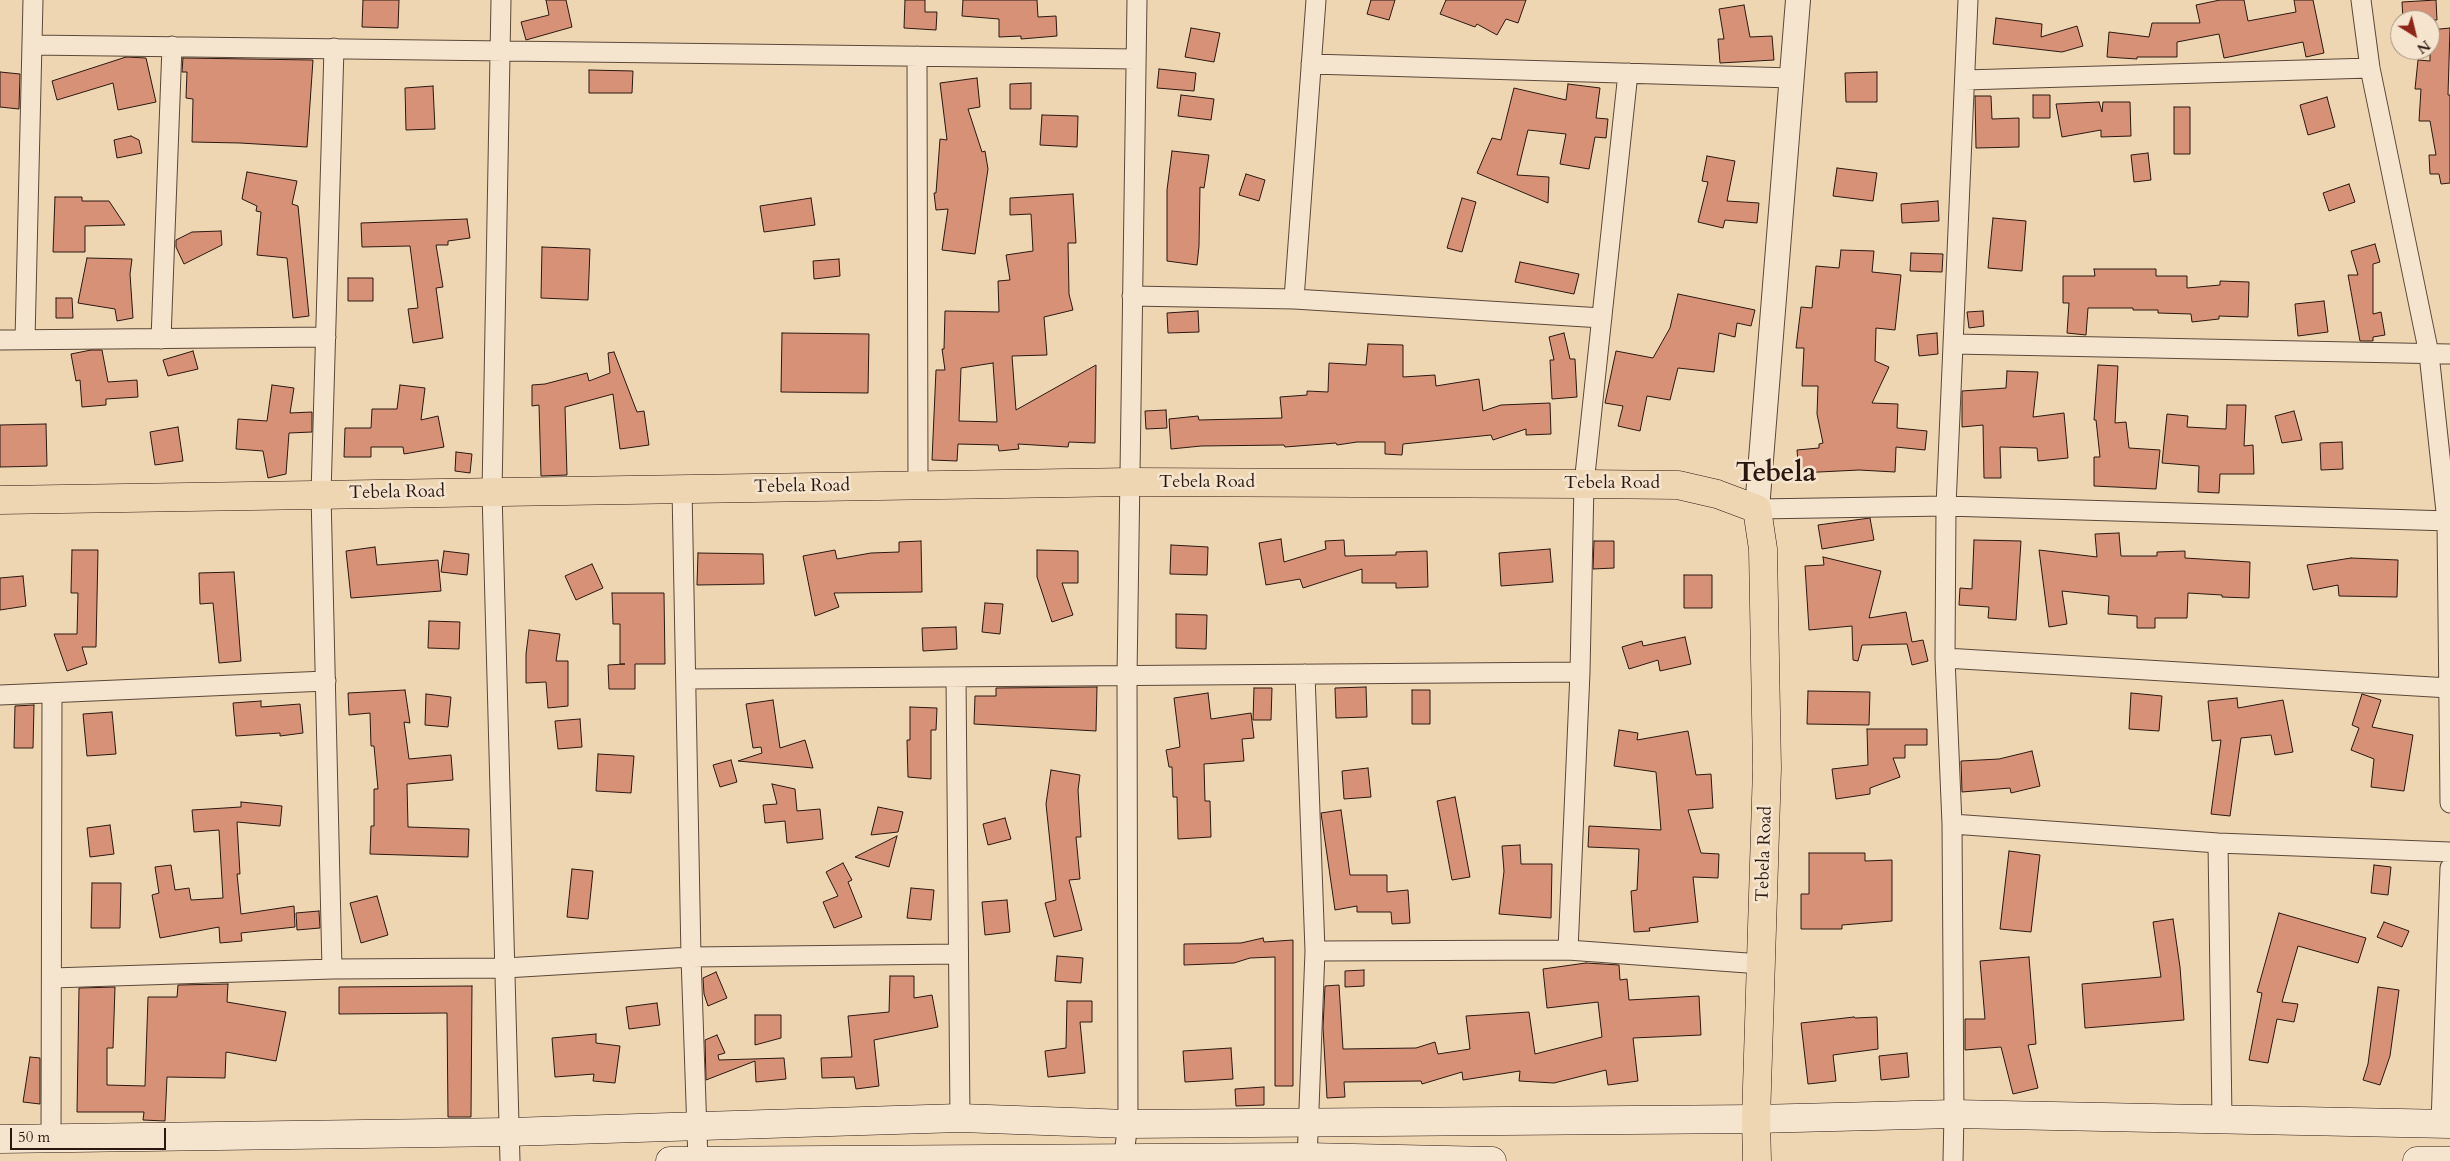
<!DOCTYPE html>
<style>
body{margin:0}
#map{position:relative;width:2450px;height:1161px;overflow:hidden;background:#efd6b3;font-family:Cardo,serif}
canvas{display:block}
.north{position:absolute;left:2390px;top:10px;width:50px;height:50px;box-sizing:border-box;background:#f5e4ce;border:1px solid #a49282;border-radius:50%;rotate:144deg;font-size:14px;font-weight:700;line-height:20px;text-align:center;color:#2a1810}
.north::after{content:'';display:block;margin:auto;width:18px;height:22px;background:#8f2418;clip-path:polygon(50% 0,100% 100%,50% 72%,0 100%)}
.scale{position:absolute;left:10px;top:1128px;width:156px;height:22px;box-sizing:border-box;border:2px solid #2a1810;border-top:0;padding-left:6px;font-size:15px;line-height:18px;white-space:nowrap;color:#2a1810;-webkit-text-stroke:4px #f5e4ce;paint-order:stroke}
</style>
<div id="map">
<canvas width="2450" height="1161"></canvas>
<div class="north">N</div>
<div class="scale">50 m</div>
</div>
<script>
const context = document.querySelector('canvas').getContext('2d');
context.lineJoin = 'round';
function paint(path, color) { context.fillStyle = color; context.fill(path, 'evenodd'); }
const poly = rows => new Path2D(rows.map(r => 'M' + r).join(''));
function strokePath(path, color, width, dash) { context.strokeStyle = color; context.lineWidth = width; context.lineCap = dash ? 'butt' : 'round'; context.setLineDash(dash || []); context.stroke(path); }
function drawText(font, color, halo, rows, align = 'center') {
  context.font = font + ' Cardo,serif'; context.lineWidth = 5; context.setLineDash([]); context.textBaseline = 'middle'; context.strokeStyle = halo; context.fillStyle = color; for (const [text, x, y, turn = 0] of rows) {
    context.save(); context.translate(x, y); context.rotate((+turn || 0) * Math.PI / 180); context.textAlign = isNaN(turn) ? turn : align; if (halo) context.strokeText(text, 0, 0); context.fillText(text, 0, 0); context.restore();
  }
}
const building = poly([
 [363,0,399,0,398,28,362,27,363,0],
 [546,0,566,0,572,27,526,40,521,22,549,15,546,0],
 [905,0,925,0,925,12,937,12,936,30,904,28,905,0],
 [963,0,1037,0,1038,17,1056,16,1057,36,1021,39,1021,36,999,37,999,19,962,16,963,0],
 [1371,0,1395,0,1389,20,1367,14,1371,0],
 [1446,0,1526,0,1518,23,1506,19,1497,35,1477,24,1475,27,1440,14,1446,0],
 [2220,0,2244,0,2248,21,2296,12,2294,0,2313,0,2324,53,2306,57,2303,42,2224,58,2219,34,2177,42,2177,57,2137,57,2137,59,2107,57,2109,32,2149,37,2152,23,2200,23,2196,5,2220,0],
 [2436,0,2437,20,2403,20,2402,2,2436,0],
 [1744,5,1750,37,1772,36,1774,60,1720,63,1718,39,1724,39,1719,9,1744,5],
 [1996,18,2042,24,2041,37,2077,26,2083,46,2062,52,1993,44,1996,18],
 [1191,28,1220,33,1214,62,1185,57,1191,28],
 [2450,28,2448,95,2450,95,2450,183,2441,184,2439,174,2430,174,2429,155,2436,155,2430,121,2419,121,2421,89,2415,89,2418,60,2430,61,2430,30,2450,28],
 [126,57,146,58,156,102,118,110,113,83,57,100,52,81,126,57],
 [183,58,313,60,307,147,240,143,192,142,193,99,186,98,187,72,182,72,183,58],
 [1159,69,1196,73,1194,91,1157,88,1159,69],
 [589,70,633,71,632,93,589,93,589,70],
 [0,72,20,74,19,109,0,107,0,72],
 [1877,72,1877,102,1846,102,1845,73,1877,72],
 [977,78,980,107,968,109,982,152,985,151,988,169,975,254,942,250,948,209,936,210,934,193,936,193,940,139,947,140,940,83,977,78],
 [1031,83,1031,109,1010,109,1010,84,1031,83],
 [1568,84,1600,88,1596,118,1608,119,1606,138,1595,137,1589,169,1560,164,1566,134,1528,130,1517,175,1549,177,1548,203,1477,173,1492,138,1501,140,1514,88,1566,100,1568,84],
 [433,86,435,129,406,130,405,88,433,86],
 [1181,95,1214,99,1211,120,1178,116,1181,95],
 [2033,95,2050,95,2050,118,2033,118,2033,95],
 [1975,96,1991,96,1992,119,2019,118,2019,147,1976,148,1975,96],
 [2327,97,2335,127,2308,135,2300,105,2327,97],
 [2099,102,2102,112,2103,102,2130,102,2131,136,2101,137,2101,130,2062,137,2056,104,2099,102],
 [2174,107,2190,107,2190,154,2174,154,2174,107],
 [1042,115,1078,116,1077,147,1040,145,1042,115],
 [131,136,139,140,142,153,117,158,114,140,131,136],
 [1172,151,1209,155,1204,188,1200,187,1199,246,1197,265,1167,261,1167,190,1172,151],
 [2148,153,2151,180,2134,182,2131,155,2148,153],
 [1707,156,1735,161,1727,201,1759,203,1757,223,1725,220,1723,228,1698,222,1708,182,1702,181,1707,156],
 [1837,168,1877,173,1873,201,1833,196,1837,168],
 [247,172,297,181,292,204,298,206,309,316,293,318,287,258,257,255,261,212,256,211,257,206,242,199,247,172],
 [1246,174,1265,180,1259,201,1239,195,1246,174],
 [2349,184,2355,202,2329,211,2323,193,2349,184],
 [1073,194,1076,243,1068,243,1069,294,1073,310,1044,317,1047,355,1012,356,1016,410,1096,365,1095,443,1069,442,1068,447,1018,444,1019,449,999,451,998,445,958,444,957,461,932,460,936,370,945,370,942,349,944,349,945,311,999,312,998,281,1010,280,1006,255,1033,251,1031,214,1010,215,1010,198,1073,194],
 [993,363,997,422,959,421,961,368,993,363],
 [55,197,82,197,82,201,109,201,125,225,85,226,85,252,53,252,55,197],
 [811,198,815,225,764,232,760,206,811,198],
 [1462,198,1476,202,1462,252,1447,248,1462,198],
 [1938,201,1939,221,1902,223,1901,204,1938,201],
 [1993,218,2026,221,2022,271,1988,268,1993,218],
 [467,219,470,238,448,241,448,245,436,245,443,287,436,288,443,338,413,343,408,309,418,308,410,246,362,247,361,223,467,219],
 [221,231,222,245,184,264,176,247,176,240,192,232,221,231],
 [2375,244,2380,262,2373,264,2373,314,2381,312,2385,335,2373,337,2373,341,2360,341,2348,275,2358,275,2351,251,2375,244],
 [542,247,590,249,588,300,541,298,542,247],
 [1841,250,1874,251,1872,272,1901,275,1895,330,1876,328,1875,361,1889,367,1872,403,1898,404,1897,428,1927,431,1925,450,1896,447,1895,472,1859,470,1799,473,1797,450,1819,448,1819,444,1823,443,1817,414,1818,386,1802,386,1804,348,1796,348,1801,307,1812,308,1816,266,1839,268,1841,250],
 [1911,253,1943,254,1942,272,1910,271,1911,253],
 [87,258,132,259,130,274,133,318,117,321,115,309,78,303,87,258],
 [839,259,840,276,814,279,813,261,839,259],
 [1520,262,1579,274,1574,294,1515,282,1520,262],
 [2094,269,2156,269,2156,276,2187,276,2187,288,2220,285,2220,281,2249,282,2248,317,2219,316,2219,319,2192,322,2191,314,2158,313,2158,310,2133,310,2133,308,2088,308,2086,335,2067,333,2069,303,2063,303,2063,276,2095,276,2094,269],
 [348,278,373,278,373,301,348,301,348,278],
 [1678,294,1755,310,1751,326,1737,323,1735,337,1719,333,1714,372,1678,368,1670,400,1647,396,1640,431,1618,426,1623,406,1605,403,1616,351,1653,358,1670,328,1678,294],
 [56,298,72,298,73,318,56,318,56,298],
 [2324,301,2328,332,2298,336,2295,304,2324,301],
 [1198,311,1199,332,1168,333,1167,313,1198,311],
 [1983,311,1984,326,1969,328,1967,312,1983,311],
 [782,333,869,334,868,393,781,392,782,333],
 [1564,333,1570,359,1575,359,1577,397,1552,399,1550,360,1554,360,1549,337,1564,333],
 [1937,333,1938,354,1919,356,1917,335,1937,333],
 [1368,344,1403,345,1403,377,1435,375,1436,386,1479,379,1483,411,1501,405,1550,403,1551,434,1526,435,1526,429,1493,440,1491,435,1403,444,1402,455,1385,454,1385,442,1357,442,1337,445,1336,443,1285,447,1284,445,1201,446,1171,449,1169,419,1198,416,1199,420,1282,418,1280,397,1307,395,1307,391,1328,392,1329,363,1366,365,1368,344],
 [91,350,102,350,108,382,137,380,138,397,106,399,106,405,82,407,80,380,76,381,71,354,91,350],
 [193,351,198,369,168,376,163,360,193,351],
 [614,352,637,412,644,411,649,445,620,449,613,394,565,407,567,475,541,476,539,405,532,406,532,385,545,384,587,373,589,381,610,373,608,353,614,352],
 [2098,365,2118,366,2115,423,2126,422,2129,448,2160,450,2156,489,2094,486,2094,457,2100,457,2096,420,2094,420,2098,365],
 [2007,371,2038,372,2033,417,2064,413,2068,458,2038,461,2037,448,2000,447,2001,478,1984,478,1983,425,1962,427,1962,391,2006,388,2007,371],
 [272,385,294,388,290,413,312,412,312,432,289,433,286,474,268,478,263,451,236,449,238,419,267,421,272,385],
 [400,385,425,388,421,420,438,416,444,447,404,454,403,447,371,447,371,457,344,457,345,428,371,428,372,409,397,409,400,385],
 [2227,405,2246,405,2244,446,2253,445,2254,474,2220,474,2219,493,2198,492,2199,466,2162,463,2167,414,2188,416,2187,427,2226,429,2227,405],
 [1166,410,1167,428,1146,429,1145,411,1166,410],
 [2294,411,2302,440,2282,443,2275,416,2294,411],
 [46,424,47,466,0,467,0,425,46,424],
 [178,427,183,461,155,465,150,432,178,427],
 [2342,442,2343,469,2321,470,2320,443,2342,442],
 [456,452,472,454,470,473,455,471,456,452],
 [1870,518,1874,540,1822,549,1818,525,1870,518],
 [2119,533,2121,556,2157,556,2157,552,2185,551,2185,558,2250,562,2249,598,2222,597,2222,595,2188,593,2187,618,2155,618,2155,628,2137,628,2137,616,2108,614,2109,596,2062,591,2067,624,2049,627,2039,550,2097,557,2095,534,2119,533],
 [1281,539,1284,562,1326,549,1325,541,1344,540,1345,556,1396,555,1396,552,1427,551,1428,587,1396,588,1396,583,1362,583,1362,569,1303,588,1300,579,1266,585,1259,543,1281,539],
 [1974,540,2021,541,2016,620,1988,618,1989,607,1959,605,1960,588,1972,589,1974,540],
 [921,541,922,592,834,593,839,607,815,616,803,556,835,550,837,559,871,553,899,552,899,542,921,541],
 [1594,541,1614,541,1614,568,1593,569,1594,541],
 [1171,545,1208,547,1207,575,1170,574,1171,545],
 [375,547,377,565,438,560,441,591,351,598,346,551,375,547],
 [1550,549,1553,582,1501,586,1499,553,1550,549],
 [72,550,98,550,96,647,82,647,87,664,67,671,54,634,77,634,78,593,71,593,72,550],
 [1037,550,1078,551,1078,583,1062,583,1073,615,1052,622,1037,577,1037,550],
 [444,551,469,554,467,575,441,572,444,551],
 [698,553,763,554,764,584,697,585,698,553],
 [1823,557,1881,571,1869,618,1906,612,1912,642,1923,640,1928,661,1912,665,1907,644,1862,645,1858,661,1853,660,1852,626,1809,630,1805,566,1824,565,1823,557],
 [2351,558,2398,560,2397,597,2339,596,2338,585,2313,590,2307,565,2351,558],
 [592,564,603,588,576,600,565,576,592,564],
 [234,572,241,661,219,663,213,603,200,604,199,573,234,572],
 [1684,575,1712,575,1712,608,1684,608,1684,575],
 [23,576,26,606,0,610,0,578,23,576],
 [612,593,664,593,665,664,635,664,635,689,609,689,608,665,625,664,620,664,620,624,613,624,612,593],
 [985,603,1003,604,1000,634,982,632,985,603],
 [1176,614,1207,615,1206,649,1176,648,1176,614],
 [429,621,460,622,459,649,428,648,429,621],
 [956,627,957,649,923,651,922,628,956,627],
 [529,630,560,634,556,661,568,661,568,706,548,708,546,682,526,683,526,654,529,630],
 [1685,637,1691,664,1660,671,1658,660,1629,669,1622,647,1642,641,1643,646,1685,637],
 [1097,687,1096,731,974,724,975,696,996,696,996,688,1097,687],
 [1366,687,1367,717,1336,718,1335,688,1366,687],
 [1254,688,1272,688,1271,720,1253,720,1254,688],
 [405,690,410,723,404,722,409,759,451,755,453,780,407,784,408,827,469,829,468,857,370,854,371,826,374,826,374,789,378,789,374,746,371,746,370,713,349,715,348,693,405,690],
 [1412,690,1430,690,1430,724,1412,724,1412,690],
 [1808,691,1870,692,1869,725,1807,724,1808,691],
 [1208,693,1211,719,1251,713,1254,738,1242,739,1244,761,1204,764,1205,801,1210,801,1211,837,1178,839,1177,797,1173,797,1172,767,1169,767,1166,750,1180,747,1174,698,1208,693],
 [2131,693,2162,696,2159,731,2129,729,2131,693],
 [426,694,451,697,448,727,425,725,426,694],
 [2362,694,2381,700,2372,727,2413,735,2404,791,2371,787,2374,759,2351,750,2359,728,2352,725,2362,694],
 [2237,698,2238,708,2283,700,2293,752,2275,755,2271,735,2241,738,2230,816,2211,814,2221,740,2212,741,2208,701,2237,698],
 [773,700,780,748,805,740,813,768,738,761,762,753,761,747,753,748,746,704,773,700],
 [261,701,261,707,300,704,303,733,280,736,280,733,236,736,233,703,261,701],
 [34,705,33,748,14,748,15,706,34,705],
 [910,707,937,708,936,730,931,730,931,779,908,777,907,740,910,740,910,707],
 [112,712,116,754,87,756,83,714,112,712],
 [580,719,582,747,558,749,555,721,580,719],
 [1867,729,1927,729,1927,745,1905,745,1905,758,1893,758,1900,777,1870,788,1870,794,1836,799,1832,769,1868,765,1867,729],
 [1619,730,1638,733,1637,740,1688,731,1696,775,1711,774,1713,808,1688,810,1701,853,1719,854,1718,878,1693,877,1698,922,1649,928,1650,931,1634,932,1631,891,1637,890,1639,849,1588,847,1589,826,1661,830,1656,772,1614,766,1619,730],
 [2032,751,2040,786,2011,793,2010,788,1962,792,1961,761,1999,759,2032,751],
 [598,754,634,756,631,793,596,791,598,754],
 [731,760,737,782,720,787,713,765,731,760],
 [1368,768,1371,797,1344,799,1342,771,1368,768],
 [1051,770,1080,775,1078,790,1081,837,1076,837,1080,879,1069,880,1082,930,1054,937,1045,903,1056,900,1046,804,1051,770],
 [772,784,795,789,797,811,820,809,823,839,787,843,785,821,765,823,763,805,777,804,772,784],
 [1455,797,1470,877,1452,880,1437,801,1455,797],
 [241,802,282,806,280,826,237,822,240,874,237,874,241,914,294,906,295,927,241,933,242,941,220,943,219,927,160,938,152,895,159,893,155,867,171,865,175,890,189,888,191,900,223,898,219,830,194,832,192,810,241,807,241,802],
 [878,807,903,812,898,832,871,835,878,807],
 [1341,810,1350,875,1387,875,1387,892,1408,890,1410,923,1392,924,1391,912,1357,912,1357,906,1335,910,1321,813,1341,810],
 [1005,818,1011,839,988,845,983,824,1005,818],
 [110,825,114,854,90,857,87,828,110,825],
 [897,836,889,867,855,857,897,836],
 [1520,845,1521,864,1552,864,1551,918,1499,914,1504,871,1502,846,1520,845],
 [2009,851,2040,855,2031,932,2000,929,2009,851],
 [1809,853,1865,853,1865,861,1892,860,1892,921,1842,925,1842,929,1801,929,1801,894,1809,894,1809,853],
 [843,863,852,880,848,882,862,917,834,928,823,902,838,896,826,872,843,863],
 [2374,865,2391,867,2388,895,2371,893,2374,865],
 [572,869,593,871,588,919,567,917,572,869],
 [92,883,121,883,120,928,91,928,92,883],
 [911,888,934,890,931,920,907,918,911,888],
 [377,896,388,935,361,943,350,903,377,896],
 [1007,900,1010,932,985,935,982,902,1007,900],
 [319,911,320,928,297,930,296,913,319,911],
 [2279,913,2366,938,2358,963,2298,946,2282,1002,2298,1004,2294,1022,2277,1019,2268,1063,2249,1060,2262,993,2257,992,2279,913],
 [2173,919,2180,967,2184,1020,2085,1028,2082,984,2161,977,2153,922,2173,919],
 [2384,922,2409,931,2402,947,2377,937,2384,922],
 [1263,938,1264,942,1293,940,1293,1086,1275,1086,1275,957,1250,958,1234,963,1184,965,1184,944,1241,943,1263,938],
 [1057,956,1083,958,1081,983,1055,981,1057,956],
 [2029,957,2036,1044,2028,1045,2038,1088,2013,1094,2001,1047,1965,1050,1965,1019,1985,1019,1980,961,2029,957],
 [1586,963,1619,965,1620,980,1627,979,1629,1000,1699,996,1701,1035,1633,1038,1638,1081,1608,1085,1606,1070,1554,1083,1519,1081,1520,1071,1463,1080,1462,1072,1422,1084,1421,1081,1344,1082,1345,1097,1327,1098,1323,1027,1325,986,1339,985,1343,1049,1416,1048,1435,1042,1438,1054,1470,1049,1466,1016,1529,1012,1535,1054,1602,1037,1598,1002,1547,1008,1543,969,1586,963],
 [1364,970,1364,986,1345,987,1345,971,1364,970],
 [716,972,727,998,708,1006,704,994,703,978,716,972],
 [890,976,914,976,914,998,932,995,938,1027,874,1040,879,1086,856,1089,854,1077,822,1078,821,1058,852,1057,848,1016,889,1012,890,976],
 [228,984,227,1002,286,1012,276,1061,226,1052,225,1078,167,1077,165,1121,143,1120,144,1112,77,1112,79,988,115,987,113,1048,107,1048,107,1085,145,1086,148,997,177,997,178,985,228,984],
 [472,986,471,1117,448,1117,447,1013,339,1014,339,987,472,986],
 [2378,987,2399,990,2390,1056,2380,1085,2363,1080,2368,1064,2378,987],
 [1067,1001,1092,1001,1092,1022,1080,1022,1085,1073,1048,1077,1045,1051,1066,1048,1067,1001],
 [657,1003,660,1025,629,1029,626,1007,657,1003],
 [755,1015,781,1015,781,1038,755,1045,755,1015],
 [1854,1017,1855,1018,1877,1017,1878,1049,1833,1055,1836,1081,1808,1084,1801,1023,1854,1017],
 [596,1034,596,1043,620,1046,615,1083,593,1081,594,1074,555,1077,552,1038,596,1034],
 [717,1035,725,1053,718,1055,719,1060,784,1058,786,1079,756,1082,755,1061,706,1080,705,1040,717,1035],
 [1231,1048,1233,1079,1185,1082,1183,1051,1231,1048],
 [1907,1053,1909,1077,1881,1080,1879,1056,1907,1053],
 [30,1057,40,1058,40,1104,23,1102,30,1057],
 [1264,1087,1264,1105,1236,1106,1235,1089,1264,1087]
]);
paint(building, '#d79177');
strokePath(building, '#2a1810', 1);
const minor = poly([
 [501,0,492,492,510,1161],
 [2361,0,2370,68,2429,354,2447,521,2450,803],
 [32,45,1136,59],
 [917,56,918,485],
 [1311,64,1792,78],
 [1965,80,2370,68],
 [1132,296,1294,299,1602,318],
 [1294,299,1316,0],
 [161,339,172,46],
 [0,340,326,337],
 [25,340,33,0],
 [1954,344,2450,354],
 [682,489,691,957,698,1161],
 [1757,509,1946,506,2450,521],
 [1945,658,2449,688],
 [1305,674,1315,951,1307,1161],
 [956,678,960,1118],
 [686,679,1580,672],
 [0,695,326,681],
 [1952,824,2218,843,2450,852],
 [2218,843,2222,1119],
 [1568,950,1580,672,1584,484,1628,73],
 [1315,951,1568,950,1761,964],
 [332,969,321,494,334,48],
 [52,978,332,969,505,968,691,957,958,954],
 [2441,1123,2450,868],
 [51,1138,52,694],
 [1123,1161,1128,1124,1127,676,1137,0],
 [1953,1161,1954,1114,1952,824,1945,658,1946,506,1968,0]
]);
const tertiary = poly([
 [1757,509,1798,0]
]);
const secondary = poly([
 [0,1139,509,1132,960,1118,1128,1124,1756,1119,1954,1114,2450,1124],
 [670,1161,1307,1157,1492,1161],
 [2417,1161,2450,1161]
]);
const primary = poly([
 [0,500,1130,482,1584,484,1678,485,1717,494,1757,509,1763,549,1767,768,1756,1119,1757,1161]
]);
strokePath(minor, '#5b4839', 21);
strokePath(tertiary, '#5b4839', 26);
strokePath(secondary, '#2a1810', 29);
strokePath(primary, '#2a1810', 29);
strokePath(minor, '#f5e4ce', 19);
strokePath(tertiary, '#f5e4ce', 24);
strokePath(secondary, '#f5e4ce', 28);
strokePath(primary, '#efd6b3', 28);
drawText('18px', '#2a1810', '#f5e4ce', [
 ["Tebela Road",1207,483],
 ["Tebela Road",1612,484],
 ["Tebela Road",802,487,-1],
 ["Tebela Road",397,493,-1],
 ["Tebela Road",1765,854,-88]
]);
drawText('bold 28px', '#2a1810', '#f5e4ce', [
 ["Tebela",1776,475]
]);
</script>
